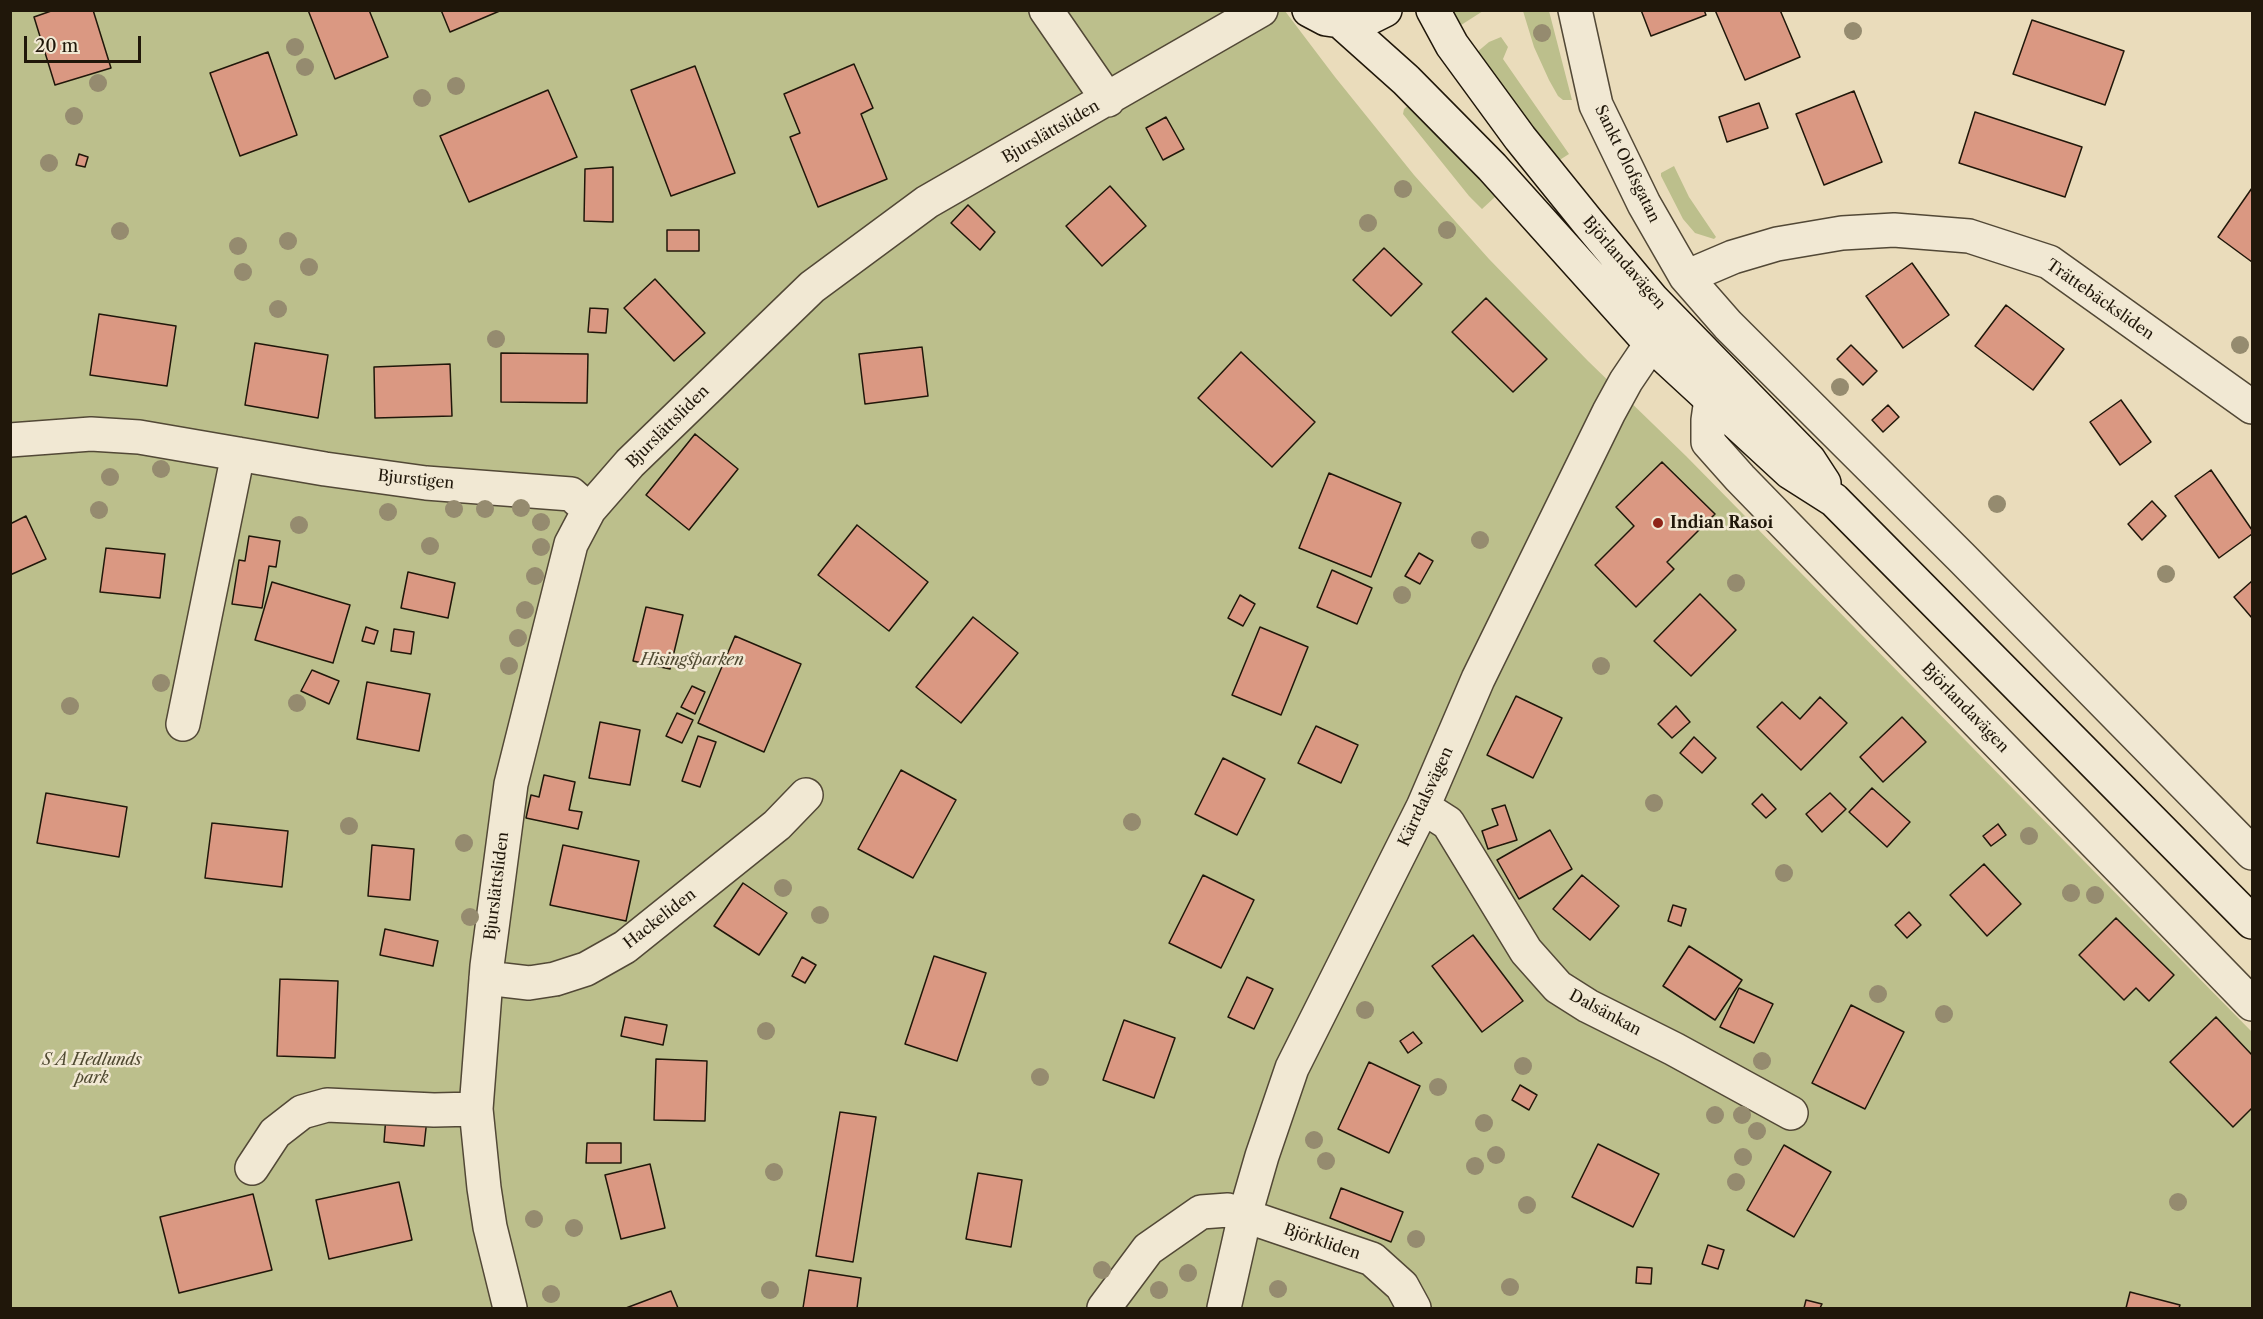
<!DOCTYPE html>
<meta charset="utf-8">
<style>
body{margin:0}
#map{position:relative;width:2263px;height:1319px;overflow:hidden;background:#eadcbb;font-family:"Libre Caslon Text",serif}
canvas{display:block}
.frame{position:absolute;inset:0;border:12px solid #20170a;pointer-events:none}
.scale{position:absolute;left:24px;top:36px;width:117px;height:27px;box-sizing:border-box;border:3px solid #20170a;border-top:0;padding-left:8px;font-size:18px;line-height:21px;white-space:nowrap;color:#20170a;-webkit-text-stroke:4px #f1e8d3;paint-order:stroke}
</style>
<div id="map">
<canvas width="2263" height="1319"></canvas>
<div class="frame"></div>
<div class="scale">20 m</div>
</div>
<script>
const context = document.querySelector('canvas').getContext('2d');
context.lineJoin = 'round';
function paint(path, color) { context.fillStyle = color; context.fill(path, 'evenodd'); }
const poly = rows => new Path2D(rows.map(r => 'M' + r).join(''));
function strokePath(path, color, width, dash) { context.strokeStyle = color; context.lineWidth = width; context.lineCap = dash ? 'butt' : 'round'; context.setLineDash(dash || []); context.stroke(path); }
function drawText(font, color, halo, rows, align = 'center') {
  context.font = font + ' "Libre Caslon Text",serif'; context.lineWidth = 5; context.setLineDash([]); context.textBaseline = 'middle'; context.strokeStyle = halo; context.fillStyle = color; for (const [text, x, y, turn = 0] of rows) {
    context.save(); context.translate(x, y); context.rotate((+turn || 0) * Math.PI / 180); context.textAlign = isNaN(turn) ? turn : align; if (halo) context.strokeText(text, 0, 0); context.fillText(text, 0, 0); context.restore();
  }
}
paint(poly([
 [11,11,1285,11,1335,77,1414,175,1489,259,1588,361,1686,456,2252,1032,2252,1308,11,1308],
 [1450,11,1483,11,1458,27],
 [1523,11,1549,11,1572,100,1563,100,1558,96,1549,80,1534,47],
 [1501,37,1508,47,1503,59,1569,154,1558,161,1470,58,1489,42],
 [1410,104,1495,194,1495,197,1482,209,1469,196,1403,114,1404,109],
 [1674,166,1689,197,1716,237,1714,239,1695,233,1683,219,1661,176,1661,173]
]), '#bcbf8c');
const building = poly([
 [54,10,93,10,111,68,55,85,34,17,54,10],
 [308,10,369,10,388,57,335,79,308,10],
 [441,10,502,10,450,32,441,10],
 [1641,10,1704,10,1706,15,1651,36,1641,10],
 [1715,10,1780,10,1800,57,1745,80,1715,10],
 [2032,20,2124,51,2105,105,2013,74,2032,20],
 [268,52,297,135,240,156,210,73,268,52],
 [854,64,873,108,861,114,887,179,818,207,790,137,800,133,784,94,854,64],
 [695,66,735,173,671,196,631,90,695,66],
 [548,90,577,157,469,202,440,136,548,90],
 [1854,91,1882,162,1824,185,1796,114,1854,91],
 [1759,103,1768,128,1727,142,1719,117,1759,103],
 [1975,112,2082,147,2065,197,1959,163,1975,112],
 [1166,117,1184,149,1163,160,1146,128,1166,117],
 [79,154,88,157,85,167,76,165,79,154],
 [613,167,613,222,584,221,585,169,613,167],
 [1110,186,1146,226,1102,266,1066,226,1110,186],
 [2252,188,2252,262,2218,237,2252,188],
 [968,205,995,232,980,250,951,223,968,205],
 [667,230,699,230,699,251,667,251,667,230],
 [1384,248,1422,284,1391,316,1353,280,1384,248],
 [1912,263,1949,315,1903,348,1866,296,1912,263],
 [655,279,705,333,674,361,624,308,655,279],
 [1486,298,1547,359,1513,392,1452,332,1486,298],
 [2006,305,2064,349,2033,390,1975,346,2006,305],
 [590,308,608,309,606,333,588,332,590,308],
 [99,314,176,326,167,386,90,375,99,314],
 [255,343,328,355,318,418,245,405,255,343],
 [1851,345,1877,371,1863,385,1837,359,1851,345],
 [922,347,928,396,865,404,859,354,922,347],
 [1241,352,1315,422,1272,467,1198,398,1241,352],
 [501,353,588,354,587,403,501,402,501,353],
 [450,364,452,416,375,418,374,367,450,364],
 [2121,400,2151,442,2120,465,2090,422,2121,400],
 [1888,405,1899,417,1883,432,1872,420,1888,405],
 [695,434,738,469,689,530,646,495,695,434],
 [1662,462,1715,514,1667,562,1674,569,1636,607,1595,565,1634,526,1616,507,1662,462],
 [2211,470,2252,530,2252,534,2219,558,2175,496,2211,470],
 [1329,473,1401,503,1371,577,1299,548,1329,473],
 [2152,501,2166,516,2142,540,2128,524,2152,501],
 [26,516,46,559,10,575,10,524,26,516],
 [857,525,928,582,889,631,818,575,857,525],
 [249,536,280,541,276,567,269,566,262,608,232,604,239,560,245,561,249,536],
 [106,548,165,554,160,598,100,592,106,548],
 [1419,553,1433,561,1420,584,1405,576,1419,553],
 [1332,570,1372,588,1357,624,1317,607,1332,570],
 [408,572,455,583,448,618,401,608,408,572],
 [2252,581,2252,618,2234,597,2252,581],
 [272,582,350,605,333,663,255,640,272,582],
 [1700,594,1736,630,1691,676,1654,641,1700,594],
 [1240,595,1255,604,1243,626,1228,618,1240,595],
 [646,607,683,615,670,669,633,661,646,607],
 [973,617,1018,653,961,723,916,687,973,617],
 [366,627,378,631,374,644,362,641,366,627],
 [1260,627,1308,647,1281,715,1232,695,1260,627],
 [394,629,414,632,411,654,391,651,394,629],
 [735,636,801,664,764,752,698,723,735,636],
 [312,670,339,681,329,704,301,691,312,670],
 [367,682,430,694,419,751,357,739,367,682],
 [692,686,705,692,695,714,681,707,692,686],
 [1516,696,1562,718,1533,778,1487,755,1516,696],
 [1820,697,1847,723,1801,770,1757,727,1782,702,1800,719,1820,697],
 [1676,706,1690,722,1672,738,1658,724,1676,706],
 [677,713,693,720,682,743,666,736,677,713],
 [1902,717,1926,742,1883,782,1860,757,1902,717],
 [600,722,640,730,630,785,589,778,600,722],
 [1316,726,1358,745,1341,783,1298,763,1316,726],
 [698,736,716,742,700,787,682,781,698,736],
 [1694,737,1716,758,1702,773,1680,753,1694,737],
 [1223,758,1265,779,1237,835,1195,814,1223,758],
 [901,770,956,800,913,878,858,849,901,770],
 [544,775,575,782,569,810,582,812,578,829,526,818,531,795,539,797,544,775],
 [1872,788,1910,822,1887,847,1849,812,1872,788],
 [46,793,127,807,119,857,37,843,46,793],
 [1830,793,1846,809,1822,832,1806,814,1830,793],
 [1762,794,1776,809,1766,818,1752,804,1762,794],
 [1505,805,1517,840,1488,849,1482,831,1498,825,1492,809,1505,805],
 [212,823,288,831,282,887,205,878,212,823],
 [1998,824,2006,835,1991,846,1983,836,1998,824],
 [1550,830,1572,869,1519,899,1497,860,1550,830],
 [372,845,414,849,410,900,368,896,372,845],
 [563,845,639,861,626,921,550,905,563,845],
 [1984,864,2021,904,1987,936,1950,895,1984,864],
 [1203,875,1254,900,1221,968,1169,943,1203,875],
 [1582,875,1619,906,1590,940,1553,909,1582,875],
 [743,883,787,913,759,955,714,926,743,883],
 [1673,905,1686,909,1681,926,1668,921,1673,905],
 [1909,912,1921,925,1907,938,1895,925,1909,912],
 [2116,918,2174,975,2149,1001,2136,988,2124,1000,2079,955,2116,918],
 [385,929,438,941,433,966,380,955,385,929],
 [1473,935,1523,1001,1482,1032,1432,966,1473,935],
 [1689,946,1742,980,1715,1020,1663,986,1689,946],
 [934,956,986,973,957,1061,905,1044,934,956],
 [802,957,816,965,805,983,792,976,802,957],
 [1247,977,1273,989,1254,1029,1228,1017,1247,977],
 [280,979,338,981,335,1058,277,1056,280,979],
 [1739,988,1773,1004,1754,1043,1720,1027,1739,988],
 [1851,1005,1904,1032,1865,1109,1812,1083,1851,1005],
 [625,1017,667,1025,663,1045,621,1036,625,1017],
 [2216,1017,2252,1055,2252,1108,2233,1127,2170,1062,2216,1017],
 [1124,1020,1175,1038,1154,1098,1103,1080,1124,1020],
 [1413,1032,1422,1043,1408,1053,1400,1041,1413,1032],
 [656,1059,707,1061,705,1121,654,1120,656,1059],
 [1369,1062,1420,1086,1389,1153,1338,1129,1369,1062],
 [1520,1085,1537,1095,1529,1110,1512,1100,1520,1085],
 [840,1112,876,1117,853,1262,816,1256,840,1112],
 [386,1116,427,1119,424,1146,384,1142,386,1116],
 [587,1143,621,1143,621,1163,586,1163,587,1143],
 [1598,1144,1659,1174,1633,1227,1572,1197,1598,1144],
 [1784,1145,1831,1172,1794,1237,1747,1210,1784,1145],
 [650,1164,665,1228,621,1239,605,1175,650,1164],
 [978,1173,1022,1180,1011,1247,966,1239,978,1173],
 [399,1182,412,1240,329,1259,316,1200,399,1182],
 [1341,1188,1403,1212,1391,1242,1330,1218,1341,1188],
 [253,1194,272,1270,179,1293,160,1217,253,1194],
 [1708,1245,1724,1250,1718,1269,1702,1264,1708,1245],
 [1637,1267,1652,1268,1651,1284,1636,1283,1637,1267],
 [809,1270,861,1278,857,1308,803,1308,809,1270],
 [671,1291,678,1308,626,1308,671,1291],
 [2130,1292,2180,1305,2179,1308,2126,1308,2130,1292],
 [1806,1300,1822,1304,1820,1308,1804,1308,1806,1300]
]);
paint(building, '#da9882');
strokePath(building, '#20170a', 1.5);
const street = poly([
 [1046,10,1108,100],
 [1575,10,1596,105,1644,204,1686,277,1728,325,1962,558,2252,853],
 [1686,277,1733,257,1777,244,1842,233,1894,230,1969,236,2049,262,2252,407],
 [1711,399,1708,420,1708,442,1740,478,2252,1004],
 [10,440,91,434,139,437,325,469,426,483,571,494,589,510],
 [183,724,238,454],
 [1423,807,1448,823,1526,951,1558,987,1588,1006,1674,1049,1791,1113],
 [486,978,529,983,555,979,586,969,625,947,777,825,806,795],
 [252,1168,275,1133,302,1112,327,1105,434,1110,476,1109],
 [510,1308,490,1227,484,1188,476,1109,487,966,511,784,571,544,589,510,630,463,812,287,927,202,1261,10],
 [1104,1308,1148,1249,1201,1212,1228,1210,1372,1259,1402,1286,1414,1308],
 [1224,1308,1245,1215,1262,1156,1292,1068,1423,807,1478,679,1609,412,1626,381,1651,344,1652,316]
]);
const secondary = poly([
 [1309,10,1326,19,1340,21,1356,21,1371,17,1385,10],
 [1433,10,1452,45,1520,138,1587,221,1652,299,1809,460,1824,483],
 [1340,21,1406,80,1492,167,1651,344,1790,472,1834,500,2252,922]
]);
strokePath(street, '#524836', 36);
strokePath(secondary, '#20170a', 36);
strokePath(street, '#f1e8d3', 33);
strokePath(secondary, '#f1e8d3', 33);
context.fillStyle = '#958b6f';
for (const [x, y] of [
 [1853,31],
 [1542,33],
 [295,47],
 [305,67],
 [98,83],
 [456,86],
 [422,98],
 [74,116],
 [49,163],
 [1403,189],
 [1368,223],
 [1447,230],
 [120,231],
 [288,241],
 [238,246],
 [309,267],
 [243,272],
 [278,309],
 [496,339],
 [2240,345],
 [1840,387],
 [161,469],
 [110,477],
 [1997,504],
 [521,508],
 [454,509],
 [485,509],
 [99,510],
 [388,512],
 [541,522],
 [299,525],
 [1480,540],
 [430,546],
 [541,547],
 [2166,574],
 [535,576],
 [1736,583],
 [1402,595],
 [525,610],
 [518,638],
 [509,666],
 [1601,666],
 [161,683],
 [297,703],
 [70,706],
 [1654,803],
 [1132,822],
 [349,826],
 [2029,836],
 [464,843],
 [1784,873],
 [783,888],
 [2071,893],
 [2095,895],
 [820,915],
 [470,917],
 [1878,994],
 [1365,1010],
 [1944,1014],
 [766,1031],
 [1762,1061],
 [1523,1066],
 [1040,1077],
 [1438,1087],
 [1715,1115],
 [1742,1115],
 [1484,1123],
 [1757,1131],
 [1314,1140],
 [1496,1155],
 [1743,1157],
 [1326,1161],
 [1475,1166],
 [774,1172],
 [1736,1182],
 [2178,1202],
 [1527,1205],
 [534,1219],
 [574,1228],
 [1416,1239],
 [1102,1270],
 [1188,1273],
 [1510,1287],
 [1278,1289],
 [770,1290],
 [1159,1290],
 [551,1294]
]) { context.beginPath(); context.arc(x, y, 9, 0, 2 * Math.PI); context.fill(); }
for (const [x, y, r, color] of [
 [1658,523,6,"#8f2418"]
]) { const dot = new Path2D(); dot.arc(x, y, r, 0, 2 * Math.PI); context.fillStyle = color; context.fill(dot); strokePath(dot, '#f1e8d3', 2); }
drawText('16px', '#20170a', '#f1e8d3', [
 ["Bjurslättsliden",1051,132,-30],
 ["Sankt Olofsgatan",1627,164,64],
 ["Björlandavägen",1624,263,49],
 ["Trättebäcksliden",2100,300,35],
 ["Bjurslättsliden",668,427,-45],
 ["Bjurstigen",416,480,6],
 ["Björlandavägen",1965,708,46],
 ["Kärrdalsvägen",1426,797,-65],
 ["Bjurslättsliden",497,886,-83],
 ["Hackeliden",660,919,-38],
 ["Dalsänkan",1605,1013,28],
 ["Björkliden",1322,1242,19]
]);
drawText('bold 16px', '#20170a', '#f1e8d3', [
 ["Indian Rasoi",1670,523]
], 'left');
drawText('italic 16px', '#4f4931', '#f1e8d3', [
 ["Hisingsparken",692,660],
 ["S A Hedlunds",92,1060],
 ["park",92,1078]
]);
</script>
